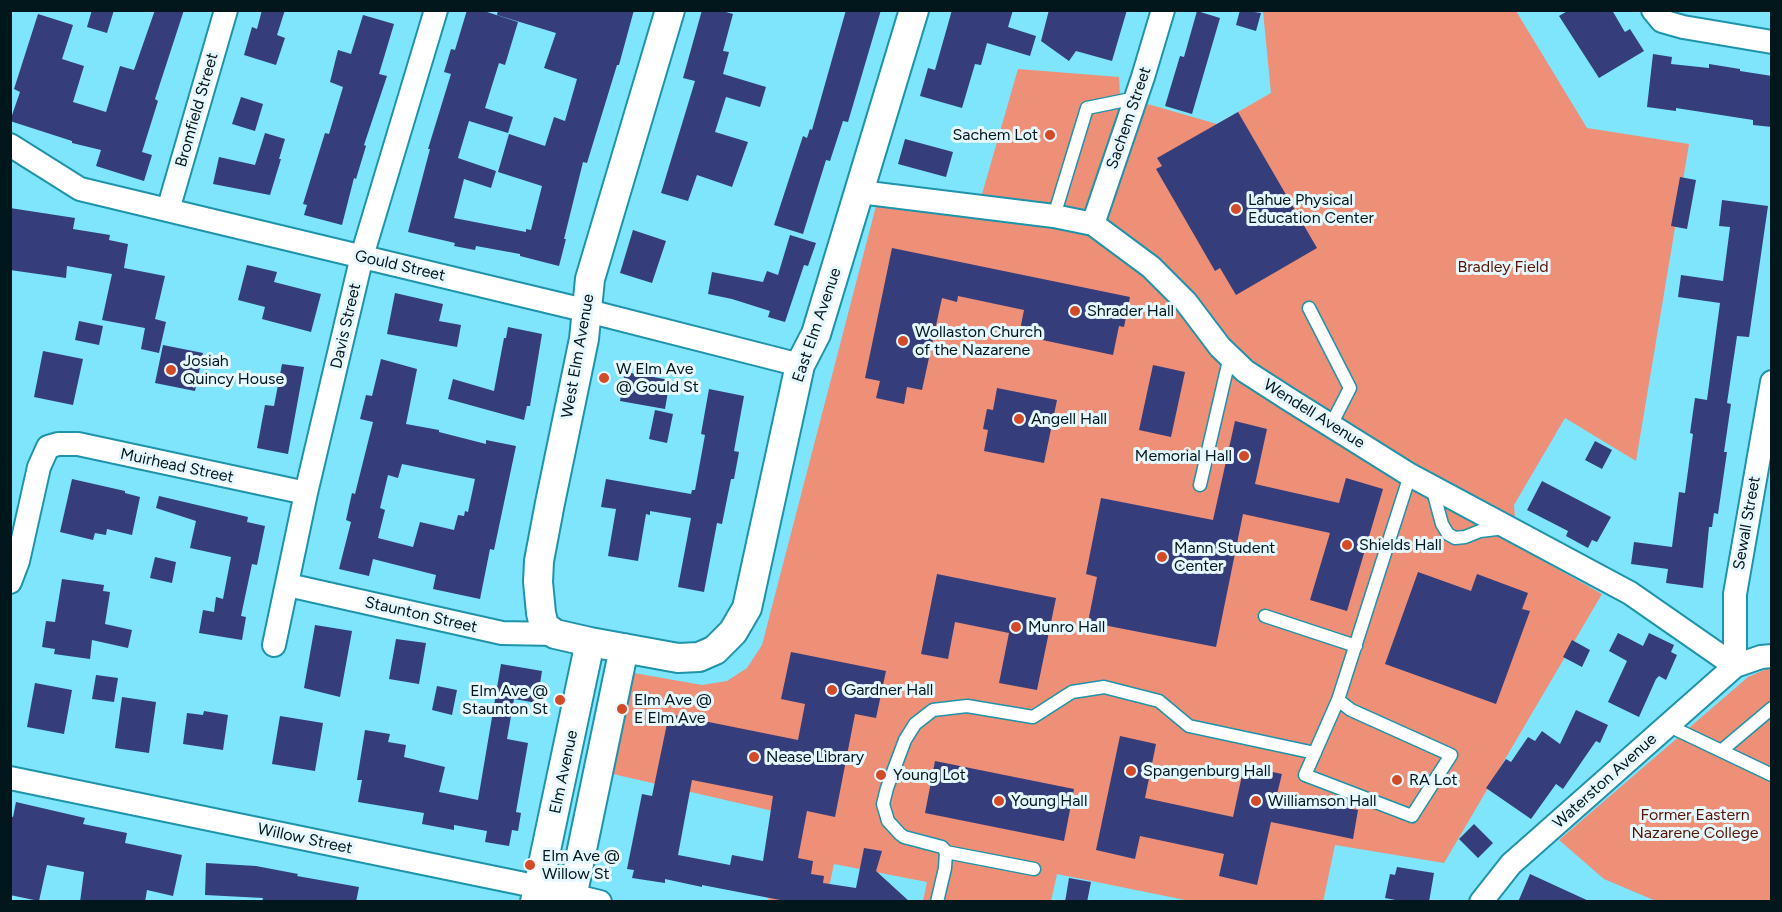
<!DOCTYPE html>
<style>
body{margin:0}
#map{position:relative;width:1782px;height:912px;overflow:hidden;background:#7ee5fd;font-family:Figtree,sans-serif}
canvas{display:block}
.frame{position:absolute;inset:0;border:12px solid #02171c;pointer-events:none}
</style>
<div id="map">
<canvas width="1782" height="912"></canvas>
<div class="frame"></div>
</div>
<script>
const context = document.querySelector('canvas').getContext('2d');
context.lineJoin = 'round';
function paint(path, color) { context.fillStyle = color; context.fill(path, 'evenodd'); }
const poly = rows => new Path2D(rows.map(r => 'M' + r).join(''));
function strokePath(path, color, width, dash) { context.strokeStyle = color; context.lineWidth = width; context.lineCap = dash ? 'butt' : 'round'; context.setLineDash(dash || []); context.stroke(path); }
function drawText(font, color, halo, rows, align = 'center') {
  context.font = font + ' Figtree,sans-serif'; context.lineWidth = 6; context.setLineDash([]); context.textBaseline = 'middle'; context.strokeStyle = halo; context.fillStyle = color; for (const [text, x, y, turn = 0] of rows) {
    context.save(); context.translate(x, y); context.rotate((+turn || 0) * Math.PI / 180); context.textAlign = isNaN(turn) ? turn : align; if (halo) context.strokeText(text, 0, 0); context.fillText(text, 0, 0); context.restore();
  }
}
paint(poly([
 [1263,11,1516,11,1587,128,1689,144,1636,461,1565,418,1514,505,1517,546,1602,594,1444,863,1335,845,1323,902,1190,901,1057,874,1051,901,923,901,927,882,834,864,826,901,768,901,786,814,613,774,634,673,702,685,727,681,747,668,762,645,876,206,976,215,1018,69,1119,77,1120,96,1217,124,1271,93],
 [1771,667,1771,901,1656,901,1604,879,1559,840,1748,677]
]), '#ee8f77');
paint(poly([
 [92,10,114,10,107,33,87,27],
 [155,10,184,10,155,99,158,101,142,152,152,155,144,181,96,166,101,150,72,143,72,141,10,121,20,92,14,89,38,14,73,25,62,59,84,66,73,102,106,112,120,66,134,70],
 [262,10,285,10,277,35,285,38,276,65,244,55,252,27,257,29],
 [467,10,481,10,518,22,505,65,499,63,485,108,513,117,508,133,469,121,458,158,496,171,491,188,464,179,454,218,526,232,526,229,531,230,542,186,498,172,509,134,545,146,554,117,565,121,577,79,544,68,556,33,497,15,498,10,634,10,619,65,617,65,587,163,583,162,564,239,566,239,559,266,520,256,520,254,476,246,475,250,454,246,455,243,408,232,430,149,428,149,451,74,444,72,451,49,455,50],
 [702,10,719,10,733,14,723,51,729,52,723,74,766,87,760,107,726,97,715,132,748,142,732,187,697,175,688,201,661,193,695,81,683,78],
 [846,10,881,10,848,122,843,121,830,161,826,160,803,234,774,225,803,136,807,138,810,129,812,130],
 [952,10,1013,10,1008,27,1036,36,1030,56,987,43,981,65,975,64,962,108,920,96,928,68,935,70],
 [1049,10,1127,10,1112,61,1076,51,1069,61,1041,41],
 [1240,10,1261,13,1256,31,1236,25],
 [1569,10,1612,10,1623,29,1625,32,1630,29,1644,51,1599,78,1559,16],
 [1197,11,1220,18,1192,114,1165,106,1180,56,1184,57],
 [363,15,394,24,379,74,387,76,364,145,366,146,356,179,354,178,342,225,304,215,307,205,303,204,325,133,329,134,343,87,330,82,338,50,351,54],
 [1653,54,1672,57,1671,64,1709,68,1709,64,1740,69,1740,71,1772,76,1772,127,1753,125,1753,120,1676,108,1676,111,1647,107],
 [241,97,263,104,255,131,232,124],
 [1238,112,1317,248,1236,295,1220,268,1215,271,1156,169,1162,166,1157,158],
 [265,133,285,139,279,159,281,159,270,195,213,184,219,157,255,165],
 [905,139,953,152,946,177,898,164],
 [1680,177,1696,180,1687,229,1671,226],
 [1722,200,1768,206,1749,337,1737,336,1727,403,1731,404,1724,452,1727,452,1718,514,1714,513,1712,527,1709,527,1703,588,1666,583,1668,569,1631,564,1634,542,1672,547,1679,492,1685,493,1693,434,1690,433,1695,398,1707,400,1720,303,1678,297,1681,275,1723,281,1730,227,1719,226],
 [10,208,75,218,73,229,110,235,109,240,128,244,124,268,165,276,155,319,166,322,159,353,141,349,145,328,102,320,112,274,67,266,66,278,10,270],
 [633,230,666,241,652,283,620,273],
 [790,235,816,243,808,266,804,265,785,322,768,317,770,311,732,299,708,294,712,272,763,282,767,271,778,275],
 [892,248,1130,297,1124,327,1119,326,1113,355,1019,335,1024,310,958,296,957,302,942,298,922,390,907,387,904,404,876,398,880,381,865,378],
 [247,265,277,272,274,282,321,294,311,332,262,319,265,307,238,300],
 [395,293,443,304,439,321,461,325,457,347,387,334],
 [79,321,103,326,99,345,75,340],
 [508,327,542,334,530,406,527,406,524,420,448,399,453,379,494,391,504,338,506,338],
 [163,345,203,353,195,391,155,383],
 [43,351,83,359,73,405,34,397],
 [381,359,417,369,406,424,439,430,439,432,486,444,486,440,516,446,494,550,490,549,480,599,433,589,436,575,373,559,369,576,339,569,351,522,346,520,352,493,355,494,373,422,360,419,366,395,372,396],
 [402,464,475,479,468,512,465,511,464,516,458,515,454,530,420,522,413,547,378,538,385,510,380,508,388,475,398,478],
 [282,364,304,367,288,454,257,448,265,405,274,406],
 [1153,365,1185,372,1171,437,1139,430],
 [625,372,670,380,665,409,620,401],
 [997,388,1057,400,1044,463,984,451,988,430,983,429,987,409,993,410],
 [709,389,744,396,734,451,739,452,734,479,731,479,722,524,717,523,704,592,678,587,691,518,650,511,650,515,646,514,638,561,608,556,616,509,601,507,606,479,691,494,692,490,695,490,705,435,701,434],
 [655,410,673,414,667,443,649,439],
 [1235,421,1267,429,1255,484,1339,503,1346,478,1383,489,1347,611,1310,600,1330,533,1243,514,1216,647,1088,622,1097,577,1086,574,1101,498,1213,520],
 [1595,441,1612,450,1602,469,1585,460],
 [72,479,125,491,125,493,140,497,132,535,107,529,106,535,95,533,93,540,60,532],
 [1542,481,1611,517,1597,542,1592,540,1588,548,1566,536,1568,531,1527,510],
 [159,496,248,517,247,522,265,526,257,565,252,564,241,616,246,617,242,640,199,633,203,610,214,612,216,597,223,599,231,557,190,548,196,521,156,508],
 [155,557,176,562,172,583,150,578],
 [1418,572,1471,591,1477,574,1528,593,1522,609,1530,611,1496,704,1385,664],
 [937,574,1056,598,1037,690,999,683,1009,633,955,622,948,659,921,654],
 [62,579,104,585,103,591,110,592,105,624,132,630,128,648,92,640,90,659,54,654,55,649,42,647,46,621,55,622],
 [315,625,352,631,340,697,304,688],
 [1618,633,1643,646,1649,633,1674,645,1671,652,1677,655,1666,680,1659,676,1656,679,1639,717,1608,702,1627,661,1609,651],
 [396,639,426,643,419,684,389,679],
 [1572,640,1590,650,1582,667,1563,657],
 [791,652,886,671,876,718,855,714,835,817,807,811,798,858,813,861,811,874,824,876,823,883,856,888,864,848,882,851,876,871,910,902,780,902,780,900,702,885,702,887,665,879,665,883,632,878,634,870,627,869,642,794,652,796,669,714,798,740,805,704,781,699],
 [692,780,773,796,763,861,732,855,730,865,678,855],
 [501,664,542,671,537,703,514,699,507,739,528,743,516,812,521,813,518,831,512,830,509,846,485,842,487,831,454,825,454,830,422,824,424,813,358,802,362,780,357,780,365,730,390,734,388,742,406,745,404,757,445,767,439,792,478,800],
 [96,675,118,678,114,702,92,699],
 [35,683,72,690,64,734,27,727],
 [437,686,457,690,452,715,432,710],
 [122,697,156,702,149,753,115,748],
 [1576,710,1608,725,1600,743,1596,741,1563,789,1556,784,1531,819,1486,788,1506,759,1511,762,1528,737,1535,741,1542,731,1560,744],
 [204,711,228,715,223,750,183,744,187,713,203,715],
 [280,716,323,723,315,771,272,764],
 [1120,736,1156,744,1145,798,1233,817,1244,766,1282,774,1277,794,1358,810,1353,839,1271,822,1257,885,1219,876,1224,854,1140,836,1135,859,1096,850],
 [935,761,1074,789,1064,841,925,813],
 [16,802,85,818,83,824,127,833,125,843,182,855,173,896,147,890,145,902,80,902,84,872,47,865,39,901,10,895,10,816,13,817],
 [1474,824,1493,843,1478,858,1459,839],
 [206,863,256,866,298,874,297,876,359,887,356,902,262,902,263,898,205,895],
 [1397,867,1434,873,1429,902,1406,902,1385,898,1390,874,1395,875],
 [1530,874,1591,902,1518,902],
 [1069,878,1091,882,1087,902,1065,902]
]), '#353e7a');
const service = poly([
 [1054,216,1087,108,1136,98],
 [1309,308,1350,388,1331,425],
 [1200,485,1230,356],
 [1432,487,1442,524,1448,534,1455,538,1465,537,1480,531,1505,528],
 [1265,616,1356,646],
 [1338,700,1351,710,1451,755,1412,816,1305,775,1338,700,1410,475],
 [1667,725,1772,775],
 [1721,751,1772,708],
 [946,852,1034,869],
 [937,902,945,868,946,852,942,847,904,837,900,834,888,821,883,804,887,788,905,740,915,724,933,710,967,706,1033,717,1072,692,1104,687,1159,701,1189,726,1315,753]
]);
const minor = poly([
 [1653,10,1662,21,1683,27,1772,42],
 [10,145,80,189,588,311,800,365],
 [860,192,1054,216,1093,224,1151,267,1186,302,1220,347,1245,371,1290,400,1410,475,1630,593,1735,666,1761,657,1772,656],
 [168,210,226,10],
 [1093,224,1143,77,1163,10],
 [10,582,18,561,39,467,48,447,58,444,78,444,306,493],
 [288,585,502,633,555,634],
 [274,645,306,493,362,256,436,10],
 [10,778,539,887,600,902],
 [1481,902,1511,864,1735,666,1735,594,1772,382]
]);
const tertiary = poly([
 [670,10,590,279,584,339,550,503,539,561,538,582,541,613,544,626,555,634,590,642,678,658,699,657,715,650,733,632,747,608,800,365,816,334,914,10],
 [535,902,590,642],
 [571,902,624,648]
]);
strokePath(service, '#1e93a9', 15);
strokePath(minor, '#1e93a9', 26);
strokePath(tertiary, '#1e93a9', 32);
strokePath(service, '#fff', 12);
strokePath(minor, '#fff', 22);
strokePath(tertiary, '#fff', 28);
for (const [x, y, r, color] of [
 [1050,135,6,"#d34a28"],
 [1236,209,6,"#d34a28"],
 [1075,311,6,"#d34a28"],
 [903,341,6,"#d34a28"],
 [171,370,6,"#d34a28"],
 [604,378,6,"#d34a28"],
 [1019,419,6,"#d34a28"],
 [1244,456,6,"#d34a28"],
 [1347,545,6,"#d34a28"],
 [1162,557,6,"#d34a28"],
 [1016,627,6,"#d34a28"],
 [832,690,6,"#d34a28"],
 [560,700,6,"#d34a28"],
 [622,709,6,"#d34a28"],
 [754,757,6,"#d34a28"],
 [1131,771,6,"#d34a28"],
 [881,775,6,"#d34a28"],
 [1397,780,6,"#d34a28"],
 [999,801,6,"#d34a28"],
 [1256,801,6,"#d34a28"],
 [530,865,6,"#d34a28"]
]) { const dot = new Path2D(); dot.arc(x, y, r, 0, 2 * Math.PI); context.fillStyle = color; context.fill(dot); strokePath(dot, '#e6f8fd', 2); }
drawText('16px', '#02171c', '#e6f8fd', [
 ["Bromfield Street",197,110,-74],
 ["Sachem Street",1129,118,-71],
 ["Gould Street",400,266,13],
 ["East Elm Avenue",817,325,-71],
 ["Davis Street",346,326,-77],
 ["West Elm Avenue",578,356,-80],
 ["Wendell Avenue",1314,414,32],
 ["Muirhead Street",177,466,12],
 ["Sewall Street",1747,523,-80],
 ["Staunton Street",421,615,13],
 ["Elm Avenue",564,772,-78],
 ["Waterston Avenue",1605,781,-42],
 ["Willow Street",305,839,12]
]);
drawText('16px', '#02171c', '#e6f8fd', [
 ["Sachem Lot",1038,135,"right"],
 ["Lahue Physical",1248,200],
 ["Education Center",1248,218],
 ["Shrader Hall",1087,311],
 ["Wollaston Church",915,332],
 ["of the Nazarene",915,350],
 ["Josiah",183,361],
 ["Quincy House",183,379],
 ["W Elm Ave",616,369],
 ["@ Gould St",616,387],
 ["Angell Hall",1031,419],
 ["Memorial Hall",1232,456,"right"],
 ["Shields Hall",1359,545],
 ["Mann Student",1174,548],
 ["Center",1174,566],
 ["Munro Hall",1028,627],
 ["Gardner Hall",844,690],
 ["Elm Ave @",548,691,"right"],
 ["Staunton St",548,709,"right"],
 ["Elm Ave @",634,700],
 ["E Elm Ave",634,718],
 ["Nease Library",766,757],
 ["Spangenburg Hall",1143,771],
 ["Young Lot",893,775],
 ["RA Lot",1409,780],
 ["Young Hall",1011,801],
 ["Williamson Hall",1268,801],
 ["Elm Ave @",542,856],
 ["Willow St",542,874]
], 'left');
drawText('16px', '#571403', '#e6f8fd', [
 ["Bradley Field",1503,267],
 ["Former Eastern",1695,815],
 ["Nazarene College",1695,833]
]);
</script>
